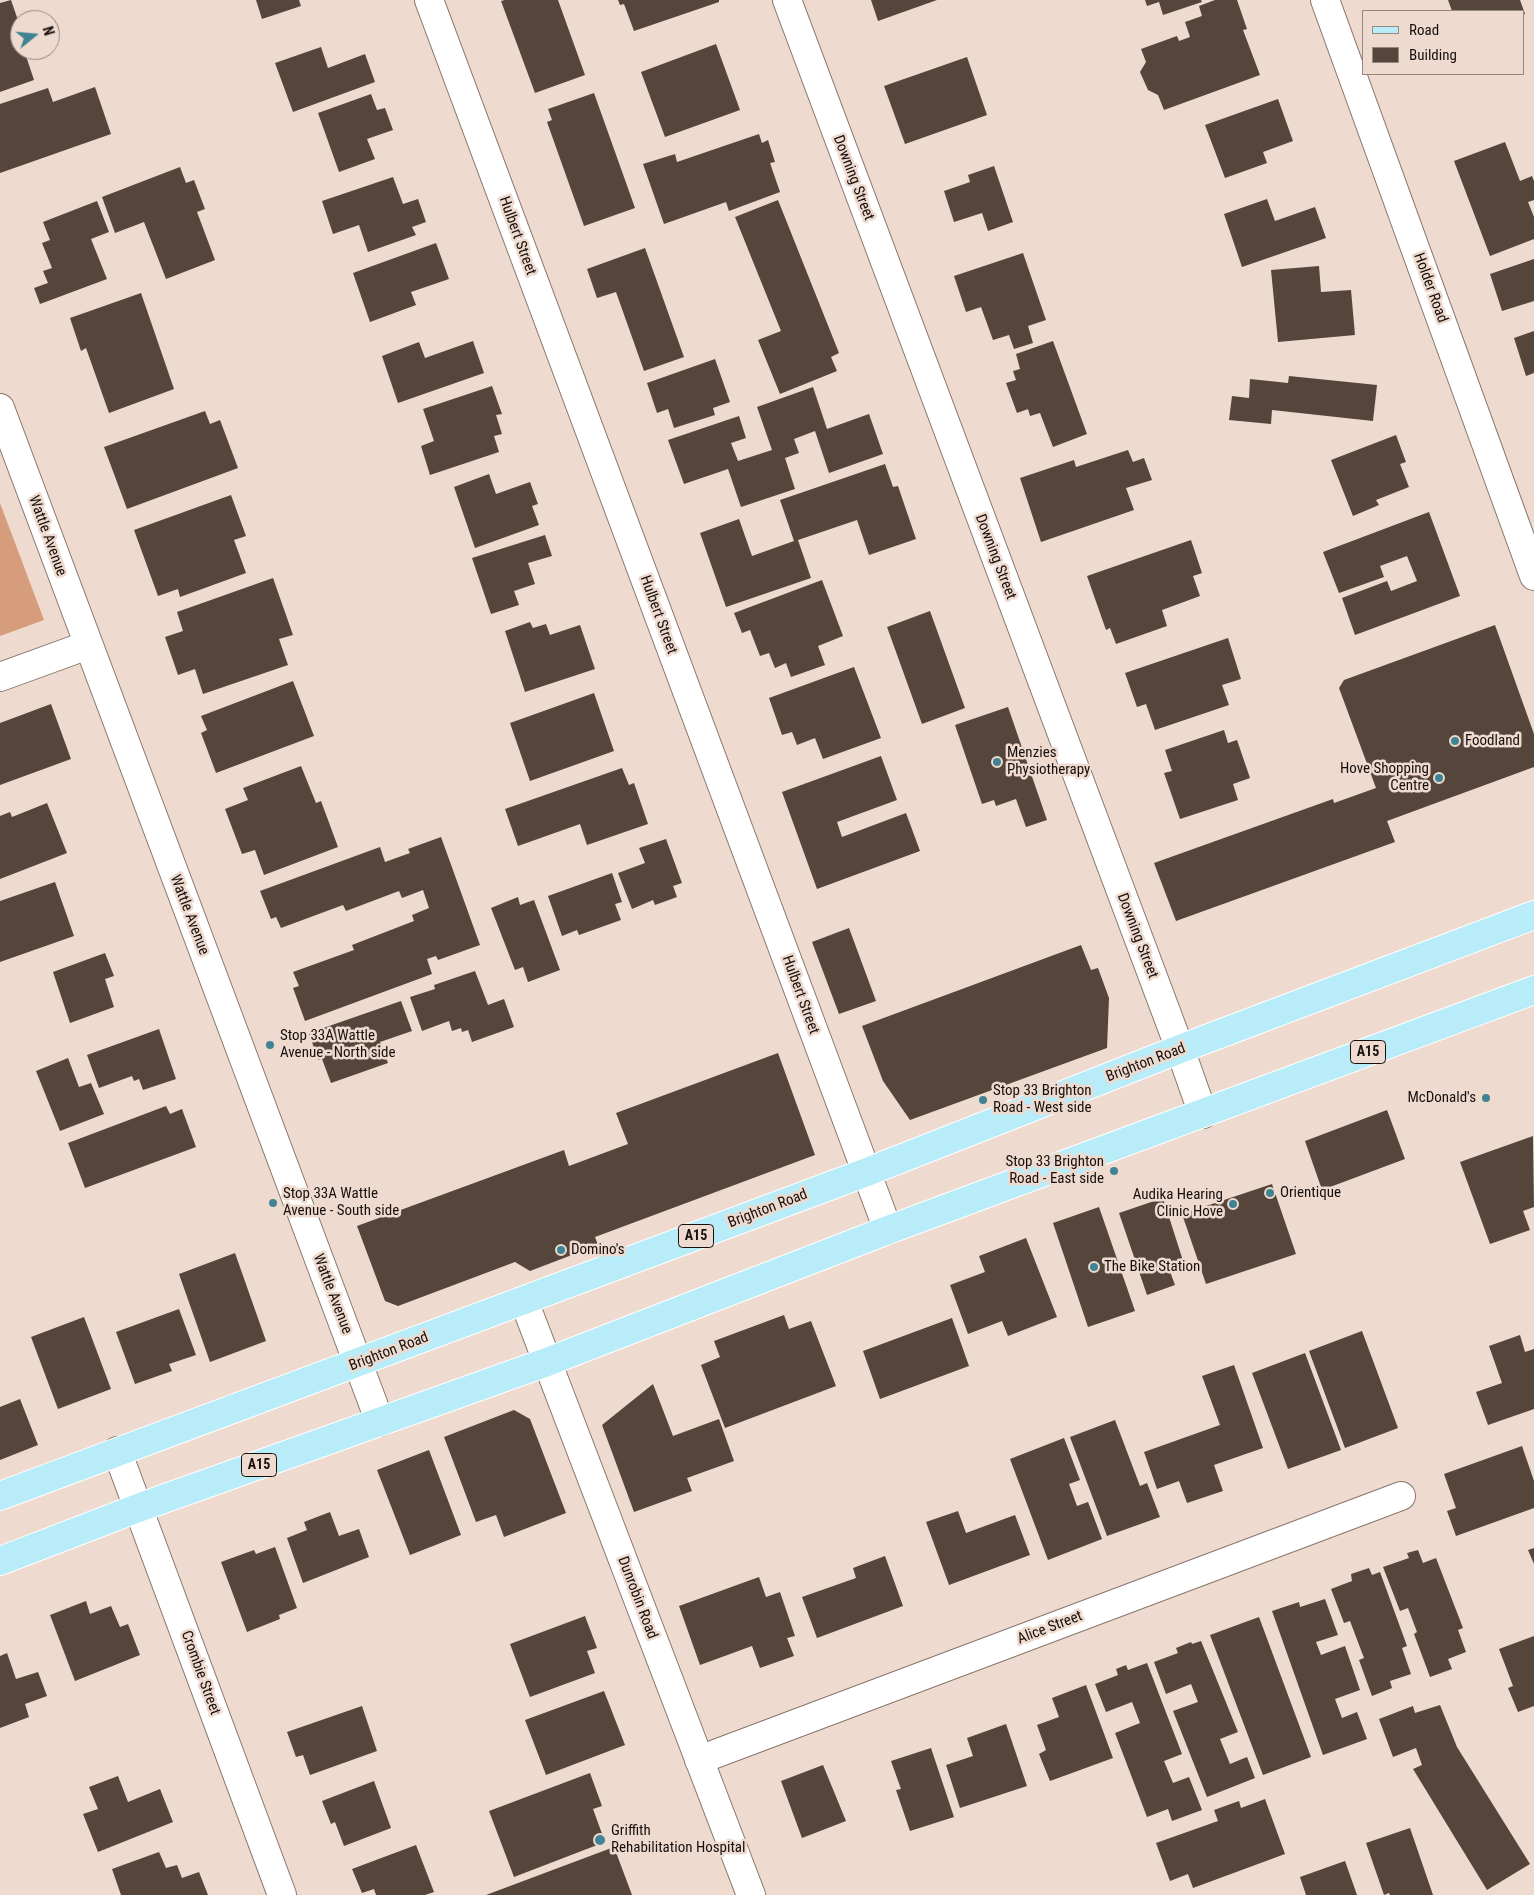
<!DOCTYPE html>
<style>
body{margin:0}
#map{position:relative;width:1534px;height:1895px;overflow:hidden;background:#eedace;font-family:"Roboto Condensed",sans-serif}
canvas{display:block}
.legend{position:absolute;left:1362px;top:10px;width:162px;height:65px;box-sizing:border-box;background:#eedace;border:1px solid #988980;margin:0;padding:6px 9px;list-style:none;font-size:15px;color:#160f0c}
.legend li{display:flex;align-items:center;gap:10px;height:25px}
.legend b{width:25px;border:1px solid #988980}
.north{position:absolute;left:10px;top:10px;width:50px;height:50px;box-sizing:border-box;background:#eedace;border:1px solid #988980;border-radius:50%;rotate:73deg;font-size:14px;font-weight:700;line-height:20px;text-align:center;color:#160f0c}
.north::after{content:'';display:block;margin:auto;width:18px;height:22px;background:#408493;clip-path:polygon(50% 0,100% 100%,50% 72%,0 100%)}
</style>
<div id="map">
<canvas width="1534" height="1895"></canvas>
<ul class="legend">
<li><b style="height:6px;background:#b7ecf8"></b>Road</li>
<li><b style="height:14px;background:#55453b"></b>Building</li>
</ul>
<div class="north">N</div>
</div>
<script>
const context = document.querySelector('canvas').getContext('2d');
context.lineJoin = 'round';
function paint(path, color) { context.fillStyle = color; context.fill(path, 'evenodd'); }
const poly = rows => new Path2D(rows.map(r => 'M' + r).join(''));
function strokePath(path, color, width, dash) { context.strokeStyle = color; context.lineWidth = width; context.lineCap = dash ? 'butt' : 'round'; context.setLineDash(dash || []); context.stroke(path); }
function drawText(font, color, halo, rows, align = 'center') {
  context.font = font + ' "Roboto Condensed",sans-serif'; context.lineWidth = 5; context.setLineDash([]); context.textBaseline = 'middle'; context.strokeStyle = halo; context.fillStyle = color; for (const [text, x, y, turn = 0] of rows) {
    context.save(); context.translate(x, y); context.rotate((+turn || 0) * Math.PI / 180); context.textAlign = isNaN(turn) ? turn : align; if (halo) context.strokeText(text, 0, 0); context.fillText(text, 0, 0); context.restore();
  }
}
paint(poly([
 [0,503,44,620,0,636]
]), '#d69d7d');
paint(poly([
 [11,0,20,26,20,50,24,50,34,80,0,92,0,3],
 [256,0,299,0,301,6,262,19],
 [505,0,558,0,585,75,535,93,501,1],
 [618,0,719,0,719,2,634,31,624,4,620,5],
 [871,0,937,0,878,21],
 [1145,0,1201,0,1202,2,1163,15,1159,2,1147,6],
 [1215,0,1237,0,1247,29,1243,30,1260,75,1164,110,1158,95,1148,90,1140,72,1146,62,1141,49,1177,36,1179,41,1190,37,1185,22,1202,16,1199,6],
 [1448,0,1520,0,1525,14,1523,15,1523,11,1452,11],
 [716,44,740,110,665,137,641,72],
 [321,47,328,68,365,54,375,82,293,112,275,63],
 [967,57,987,115,905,144,884,86],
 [95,87,111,134,0,173,0,104,48,88,53,102],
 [594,93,635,208,584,226,547,122,552,120,548,109],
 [371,94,377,110,385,108,393,130,367,139,375,159,339,172,318,113],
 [1278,99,1293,141,1263,152,1267,163,1225,178,1205,125],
 [759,134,762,143,768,140,775,162,770,163,780,192,729,211,726,202,664,224,643,164,675,154,677,162],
 [1505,142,1520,181,1532,176,1534,181,1534,200,1528,202,1534,217,1534,239,1490,256,1454,161],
 [994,166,1013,222,988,231,982,213,954,222,944,191,970,182,968,175],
 [180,167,186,183,194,180,205,209,197,212,215,260,166,279,144,222,115,233,102,197],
 [393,177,403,204,418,199,426,222,412,227,416,235,368,252,359,225,333,234,322,201],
 [1267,199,1275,221,1315,207,1326,238,1242,267,1224,214],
 [778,200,839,353,831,357,837,371,780,394,758,340,781,331,735,217],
 [97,201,109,232,91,239,107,279,40,304,34,288,48,283,43,271,52,268,42,243,50,240,43,222],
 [436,243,449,279,411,292,416,305,370,322,353,273],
 [645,248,684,357,644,371,616,292,597,298,587,269],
 [1023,253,1046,320,1028,326,1033,343,1014,349,1009,335,993,340,981,307,966,312,954,276],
 [1534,259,1534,301,1502,311,1490,274],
 [1319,266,1321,292,1351,290,1355,335,1278,342,1271,270],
 [141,293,174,389,109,413,86,348,81,351,70,318],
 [1534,331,1534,373,1526,376,1514,338],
 [473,341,484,373,398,403,382,356,419,342,425,358],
 [1053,341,1087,434,1053,447,1040,413,1030,416,1028,409,1017,413,1006,383,1016,380,1013,371,1020,369,1016,354],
 [715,359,730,402,713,408,715,415,674,428,668,409,657,413,647,383],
 [1289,376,1377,385,1373,421,1272,410,1271,424,1229,420,1232,396,1249,398,1250,379,1288,383],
 [492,386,502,414,496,415,502,434,494,436,499,452,430,475,421,446,434,441,423,409],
 [813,387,827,429,869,414,883,454,829,473,815,431,794,439,799,453,785,458,795,489,741,507,728,469,684,484,668,440,739,416,746,438,731,443,738,461,772,450,757,407],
 [205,411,210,424,220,420,238,468,127,509,104,447],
 [1396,435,1406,462,1400,464,1409,487,1376,500,1379,505,1353,516,1331,460],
 [1128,450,1133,462,1144,458,1152,480,1126,488,1134,510,1041,542,1020,478,1074,460,1076,467],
 [885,464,893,487,898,486,916,539,869,555,857,520,798,540,811,578,726,607,700,533,739,519,752,556,794,541,780,500],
 [489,474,496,494,530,482,538,504,532,506,539,525,475,548,454,487],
 [231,495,246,536,234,540,246,573,180,597,178,589,158,596,134,530],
 [1429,512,1460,596,1355,635,1342,598,1387,581,1391,591,1417,581,1407,556,1380,566,1384,577,1339,593,1323,552],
 [545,535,552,556,528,563,535,584,514,591,519,605,491,614,472,558],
 [1191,540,1202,573,1193,576,1200,596,1162,610,1167,626,1116,644,1110,628,1106,630,1087,576],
 [273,578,293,635,279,639,288,665,203,694,195,669,178,675,165,637,183,631,177,612],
 [822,580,843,636,818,646,825,665,791,677,786,663,775,668,769,653,760,656,750,630,742,633,734,613],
 [930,611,965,708,922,724,887,627],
 [530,622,533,628,546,624,550,635,580,625,595,669,525,692,505,631],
 [1495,625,1534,734,1534,767,1387,821,1395,842,1176,921,1154,863,1333,799,1334,803,1376,788,1339,688,1344,680],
 [1228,638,1241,679,1222,685,1229,705,1155,730,1146,704,1137,707,1125,673],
 [854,667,881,738,823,759,815,738,797,745,792,732,782,735,769,698],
 [293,681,314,736,216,773,201,733,207,730,201,716],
 [594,693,614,751,530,781,510,723],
 [51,704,71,759,0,785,0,723],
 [1008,707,1047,820,1026,827,1016,799,996,806,994,800,982,804,955,725],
 [1224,730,1228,743,1237,740,1250,778,1233,784,1238,800,1180,819,1164,773,1172,771,1165,750],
 [881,756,897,800,837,822,842,837,906,813,920,851,817,889,782,792],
 [301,766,316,803,321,801,338,847,264,875,255,850,242,854,225,809,248,800,243,788],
 [622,768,629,785,634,783,648,824,587,845,580,824,518,846,505,809],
 [47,803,67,853,0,879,0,816,10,812,12,817],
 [441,837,480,945,438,960,436,956,427,959,432,974,305,1021,293,988,299,986,293,972,354,950,352,945,414,921,412,915,429,908,423,890,402,898,399,891,346,911,343,905,281,928,276,917,271,919,260,891,380,847,385,862,410,853,408,849],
 [666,839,682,883,673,886,677,897,655,905,653,900,632,909,618,873,645,863,639,848],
 [612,873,622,902,615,904,621,920,579,935,577,930,562,936,548,896],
 [55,882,74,936,0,962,0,901],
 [518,897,520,905,534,900,560,970,528,982,523,967,515,970,491,908],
 [849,928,876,1001,839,1014,812,942],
 [1081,945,1091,970,1098,968,1109,998,1107,1048,910,1120,883,1081,862,1026],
 [105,953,114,976,105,979,114,1007,70,1023,53,972],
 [475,971,488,1005,504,999,514,1027,472,1042,468,1030,462,1032,461,1028,452,1031,449,1021,422,1031,410,997,435,989,434,985],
 [401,1001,412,1031,380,1042,388,1063,331,1083,322,1059,318,1060,309,1033],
 [159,1029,176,1079,143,1090,139,1079,134,1081,132,1076,99,1088,87,1055],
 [778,1053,815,1155,595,1237,598,1245,530,1271,515,1262,398,1306,385,1301,357,1226,564,1150,569,1166,628,1144,616,1113],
 [68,1058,79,1087,91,1083,104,1114,60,1131,36,1071],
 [166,1106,170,1114,182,1109,196,1147,85,1188,68,1143],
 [1387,1110,1405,1159,1322,1190,1305,1141],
 [1533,1136,1534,1207,1523,1211,1530,1230,1490,1244,1460,1162],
 [1272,1184,1296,1254,1206,1284,1182,1214],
 [1163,1198,1184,1264,1169,1269,1175,1285,1147,1295,1119,1213],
 [1099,1207,1135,1311,1088,1327,1053,1223],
 [1026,1238,1057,1317,1008,1336,1002,1321,968,1334,950,1285,985,1272,979,1256],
 [235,1253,266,1341,210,1362,179,1274],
 [179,1309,196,1355,169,1364,172,1371,135,1384,116,1332],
 [784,1315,789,1329,811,1321,836,1386,725,1428,701,1365,720,1357,714,1341],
 [84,1317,111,1389,58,1409,31,1337],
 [952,1318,969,1366,880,1399,863,1351],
 [1362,1331,1398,1428,1345,1448,1309,1351],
 [1520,1335,1525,1352,1534,1349,1534,1409,1488,1425,1476,1392,1502,1383,1489,1346],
 [1305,1353,1341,1450,1288,1469,1252,1373],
 [1234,1365,1263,1448,1214,1465,1223,1491,1187,1503,1179,1481,1157,1489,1144,1452,1220,1425,1202,1376],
 [653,1384,673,1436,719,1419,734,1461,687,1478,692,1491,634,1512,602,1425],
 [20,1399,38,1445,0,1460,0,1407],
 [514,1410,530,1419,566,1513,504,1537,496,1515,476,1522,444,1437],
 [1115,1420,1140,1486,1147,1483,1160,1517,1107,1536,1070,1437],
 [1064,1438,1080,1480,1069,1484,1077,1506,1088,1502,1102,1539,1048,1560,1010,1459],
 [1522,1446,1534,1481,1534,1508,1456,1536,1447,1511,1456,1508,1444,1474],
 [429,1450,461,1535,410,1555,377,1470],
 [958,1511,966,1533,1015,1515,1030,1555,949,1585,926,1522],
 [330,1512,339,1536,359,1529,369,1557,303,1583,287,1538,307,1530,304,1522],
 [275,1547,297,1608,279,1615,280,1619,247,1632,221,1562,254,1550,256,1554],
 [1534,1548,1534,1564,1528,1550],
 [1418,1550,1423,1563,1436,1558,1463,1628,1458,1630,1466,1652,1448,1659,1452,1669,1430,1677,1414,1634,1417,1632,1408,1608,1400,1611,1383,1567,1409,1558,1407,1553],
 [885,1556,903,1606,817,1638,802,1597,856,1578,853,1568],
 [1369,1568,1372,1575,1380,1572,1407,1646,1402,1648,1411,1674,1390,1681,1392,1688,1372,1696,1359,1660,1364,1658,1350,1621,1344,1623,1331,1589,1352,1581,1351,1574],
 [759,1577,766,1597,780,1592,795,1636,787,1638,794,1656,760,1668,752,1646,700,1665,679,1606],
 [1325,1599,1338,1635,1316,1642,1321,1655,1345,1646,1360,1690,1335,1699,1342,1718,1357,1712,1367,1739,1323,1755,1272,1611,1299,1602,1300,1607],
 [86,1601,90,1614,111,1606,120,1627,128,1624,140,1655,75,1681,50,1615],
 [585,1616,597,1648,587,1651,595,1673,530,1697,510,1644],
 [1259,1617,1311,1757,1263,1775,1210,1635],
 [1534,1636,1534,1706,1518,1712,1508,1688,1513,1686,1499,1649],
 [1201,1641,1238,1732,1220,1739,1230,1764,1247,1757,1255,1778,1207,1797,1173,1711,1198,1702,1191,1684,1166,1694,1154,1662,1178,1653,1176,1648,1191,1642,1192,1644],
 [7,1653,16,1679,38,1672,47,1696,25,1704,29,1717,0,1728,0,1656],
 [1147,1663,1182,1754,1164,1761,1173,1783,1189,1777,1202,1810,1172,1821,1168,1809,1147,1817,1115,1733,1140,1723,1132,1702,1106,1712,1095,1684,1118,1675,1116,1669,1126,1665,1128,1670],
 [1086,1685,1113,1758,1050,1781,1039,1754,1046,1750,1037,1725,1059,1717,1052,1698],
 [604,1691,625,1745,546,1775,525,1720],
 [1440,1705,1457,1747,1530,1864,1487,1890,1413,1769,1422,1765,1416,1748,1393,1757,1379,1719,1413,1706,1415,1713],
 [362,1706,377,1751,310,1775,303,1755,296,1757,287,1732],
 [1006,1724,1027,1786,960,1808,946,1765,973,1756,967,1738],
 [931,1748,954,1817,910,1831,896,1790,901,1789,891,1761],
 [823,1765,846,1821,802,1838,781,1781],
 [590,1773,602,1806,593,1809,605,1842,514,1877,489,1811],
 [118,1776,128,1802,160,1789,173,1822,98,1852,83,1814,98,1809,89,1787],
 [374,1781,391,1828,344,1846,335,1822,331,1824,322,1801],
 [1265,1799,1285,1854,1193,1888,1188,1874,1170,1881,1156,1843,1218,1821,1214,1810,1239,1801,1241,1808],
 [1410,1828,1433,1895,1390,1895,1389,1893,1384,1895,1366,1843],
 [416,1845,434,1892,425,1895,376,1895,374,1889,362,1893,352,1869],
 [614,1847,632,1895,486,1895],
 [159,1852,166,1868,177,1865,182,1878,199,1872,208,1895,121,1895,112,1869],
 [1345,1861,1357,1895,1306,1895,1300,1877]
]), '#55453b');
const minor = poly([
 [429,0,888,1230],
 [787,0,1180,1049,1203,1114],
 [1325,0,1534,576],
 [0,677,88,645],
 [117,1451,282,1895],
 [699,1760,1401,1496]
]);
const tertiary = poly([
 [0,408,380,1422],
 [524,1301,751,1895]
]);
const primary = poly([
 [0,1496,867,1172,1180,1049,1534,915],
 [0,1561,138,1508,547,1362,888,1230,1534,990]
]);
strokePath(minor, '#88766c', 30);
strokePath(tertiary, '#88766c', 30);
strokePath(primary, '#fff', 30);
strokePath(minor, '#fff', 28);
strokePath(tertiary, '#fff', 28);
strokePath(primary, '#b7ecf8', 28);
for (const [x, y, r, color] of [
 [1455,741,5,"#408493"],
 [997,762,5,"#408493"],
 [1439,778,5,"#408493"],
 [270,1045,5,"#408493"],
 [1486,1098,5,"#408493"],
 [983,1100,5,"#408493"],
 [1114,1171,5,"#408493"],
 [1270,1193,5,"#408493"],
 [273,1203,5,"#408493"],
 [1233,1204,5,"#408493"],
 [561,1250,5,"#408493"],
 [1094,1267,5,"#408493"],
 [600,1840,6,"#408493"]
]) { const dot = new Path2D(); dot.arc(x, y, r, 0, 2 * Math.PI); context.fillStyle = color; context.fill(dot); strokePath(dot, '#eedace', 2); }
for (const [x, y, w] of [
 [1368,1052,35],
 [696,1236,35],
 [259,1465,35]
]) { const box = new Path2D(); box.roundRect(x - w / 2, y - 11.5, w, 23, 4); context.fillStyle = '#eedace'; context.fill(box); strokePath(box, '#160f0c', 1); }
drawText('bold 14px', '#160f0c', null, [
 ["A15",1368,1052],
 ["A15",696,1236],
 ["A15",259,1465]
]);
drawText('15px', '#160f0c', '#eedace', [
 ["Downing Street",853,178,69],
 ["Hulbert Street",517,236,70],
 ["Holder Road",1430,288,70],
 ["Wattle Avenue",47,536,70],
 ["Downing Street",995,557,69],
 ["Hulbert Street",658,615,70],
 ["Wattle Avenue",189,915,69],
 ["Downing Street",1137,936,69],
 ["Hulbert Street",800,995,70],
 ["Brighton Road",1146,1063,-21],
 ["Brighton Road",768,1209,-21],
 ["Wattle Avenue",332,1294,69],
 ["Brighton Road",389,1352,-21],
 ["Dunrobin Road",637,1598,69],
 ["Alice Street",1050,1628,-21],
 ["Crombie Street",200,1673,70]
]);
drawText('15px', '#160f0c', '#eedace', [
 ["Foodland",1465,741],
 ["Menzies",1007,753],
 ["Physiotherapy",1007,770],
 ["Hove Shopping",1429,769,"right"],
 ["Centre",1429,786,"right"],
 ["Stop 33A Wattle",280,1036],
 ["Avenue - North side",280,1053],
 ["Stop 33 Brighton",993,1091],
 ["Road - West side",993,1108],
 ["McDonald's",1476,1098,"right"],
 ["Stop 33 Brighton",1104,1162,"right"],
 ["Road - East side",1104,1179,"right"],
 ["Orientique",1280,1193],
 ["Stop 33A Wattle",283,1194],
 ["Avenue - South side",283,1211],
 ["Audika Hearing",1223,1195,"right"],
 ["Clinic Hove",1223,1212,"right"],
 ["Domino's",571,1250],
 ["The Bike Station",1104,1267],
 ["Griffith",611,1831],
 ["Rehabilitation Hospital",611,1848]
], 'left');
</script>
